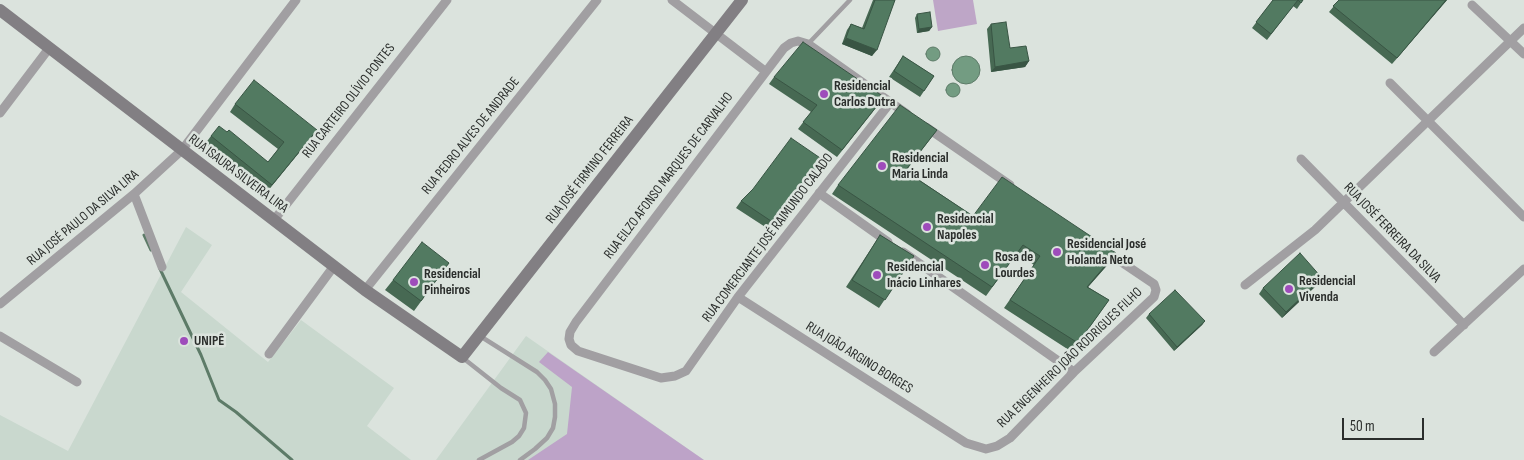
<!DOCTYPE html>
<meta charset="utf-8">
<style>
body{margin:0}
#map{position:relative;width:1524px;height:460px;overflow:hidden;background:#dbe3dd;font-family:"Sofia Sans Condensed",sans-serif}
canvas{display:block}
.scale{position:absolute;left:1342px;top:418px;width:82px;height:22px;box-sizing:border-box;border:2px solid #2b2e2c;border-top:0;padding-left:6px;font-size:15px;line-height:18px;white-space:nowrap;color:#2b2e2c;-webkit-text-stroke:4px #dbe3dd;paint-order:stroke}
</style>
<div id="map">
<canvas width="1524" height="460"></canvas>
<div class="scale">50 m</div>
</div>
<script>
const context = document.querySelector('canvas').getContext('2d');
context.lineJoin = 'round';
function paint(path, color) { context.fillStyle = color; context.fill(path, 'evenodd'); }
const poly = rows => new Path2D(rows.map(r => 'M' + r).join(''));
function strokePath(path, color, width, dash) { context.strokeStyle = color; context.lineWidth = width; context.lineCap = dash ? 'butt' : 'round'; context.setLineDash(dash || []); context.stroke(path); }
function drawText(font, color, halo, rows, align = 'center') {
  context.font = font + ' "Sofia Sans Condensed",sans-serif'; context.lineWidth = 5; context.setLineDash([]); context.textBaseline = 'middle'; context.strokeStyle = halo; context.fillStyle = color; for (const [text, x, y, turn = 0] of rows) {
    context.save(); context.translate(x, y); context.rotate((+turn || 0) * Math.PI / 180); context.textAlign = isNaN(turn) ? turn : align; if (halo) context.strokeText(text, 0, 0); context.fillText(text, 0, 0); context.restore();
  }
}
paint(poly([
 [186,227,212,245,181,292,268,362,301,320,394,388,367,426,411,460,0,460,0,415,68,451],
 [526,336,704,460,436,460]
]), '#c9d8ce');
paint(poly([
 [933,0,973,0,977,24,938,31]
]), '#bea6c7');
paint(poly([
 [548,352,704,460,528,460,567,434,572,387,539,362]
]), '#bda3c8');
const water = poly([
 '926 54a7 7 0 1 1 14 0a7 7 0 1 1-14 0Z',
 '952 70a14 14 0 1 1 28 0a14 14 0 1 1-28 0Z',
 '946 90a7 7 0 1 1 14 0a7 7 0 1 1-14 0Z'
]);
paint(water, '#739c82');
strokePath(water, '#5d7b68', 1);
strokePath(poly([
 [144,235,151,250],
 [160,269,201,355,219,400,236,412,292,460]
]), '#5d7b68', 3);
strokePath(poly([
 [808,44,850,0],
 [480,336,537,372,545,380,551,389,555,404,555,417,553,428,547,438,535,449,520,460],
 [463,358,501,388,520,400,526,413,524,428,519,436,512,442,479,460]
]), '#a19fa2', 4.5);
strokePath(poly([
 [672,0,765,71],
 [1472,5,1524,54],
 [1390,83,1524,217],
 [890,103,738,297,686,371,675,376,661,378,578,351,571,345,569,339,570,332,576,322,784,48,791,43,798,41,808,44,907,114],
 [0,113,50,47],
 [926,127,1010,185],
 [1301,159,1464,325],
 [819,193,888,242],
 [134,194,162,267],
 [274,220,447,0],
 [903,252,1074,372],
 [1245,285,1315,230,1524,28],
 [365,290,597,0],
 [738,297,966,443,986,449,997,446,1010,438,1074,372,1154,297,1156,290,1154,284,1105,251],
 [0,304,134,194,182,150,296,0],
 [0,336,77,382],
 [1434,352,1524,269],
 [269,354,334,266]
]), '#a19fa2', 9);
strokePath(poly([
 [0,10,365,290,462,357,742,0]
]), '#827f83', 12);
paint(poly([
 [873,0,895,0,872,56,842,44,847,30,851,24,862,28],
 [1273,0,1303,0,1297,9,1293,6,1267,40,1252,28],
 [1339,0,1447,0,1392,64,1329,12],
 [917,14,932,27,929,31,917,33,915,18],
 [991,24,1010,48,1029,61,1025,67,991,72,987,29],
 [903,56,934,76,920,97,889,77],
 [774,77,879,104,837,157,798,129,811,112,769,84],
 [235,104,317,130,266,193,205,144,211,136,227,132,268,162,278,149,230,112],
 [937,130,906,171,973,216,1116,253,1110,262,1088,287,1109,300,1072,352,1004,308,1034,265,1017,253,986,296,832,194,838,185],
 [829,164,813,186,811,184,776,234,736,208,741,201],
 [880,235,914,256,879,308,846,287],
 [449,263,414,311,385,290,393,280],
 [1318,284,1282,318,1259,294,1263,288],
 [1149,314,1205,321,1202,325,1174,351,1146,318]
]), '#476953');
paint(poly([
 [1446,0,1447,0,1392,64,1397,58],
 [932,27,929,31,917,33,919,29],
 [846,38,877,50,872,56,842,44],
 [1029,61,1025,67,991,72,995,67],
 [317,130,312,137,266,193,272,185],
 [1116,253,1110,262,1081,295,1087,287],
 [1322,278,1318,284,1282,318,1286,312],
 [1205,321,1202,325,1174,351,1177,347]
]), '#395544');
const building = poly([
 [875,0,895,0,877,50,846,38,851,24,864,29,875,0],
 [1273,0,1303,0,1301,3,1298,0,1271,34,1256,22,1273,0],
 [1339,0,1446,0,1397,58,1333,6,1339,0],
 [930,12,932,27,919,29,917,14,930,12],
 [1006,22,1010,48,1026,46,1029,61,995,67,991,24,1006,22],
 [803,42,884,97,842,150,803,122,817,105,774,77,803,42],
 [903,56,934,76,924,91,894,71,903,56],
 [254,80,317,130,272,185,211,136,219,126,227,132,229,130,268,162,284,142,235,104,254,80],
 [900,105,937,130,905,171,973,216,1002,177,1116,253,1087,287,1109,300,1078,343,1010,300,1040,256,1023,245,992,287,838,185,900,105],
 [791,138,829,164,818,179,816,178,780,227,741,201,753,189,791,138],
 [880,235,914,256,885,300,852,280,880,235],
 [422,242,449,263,421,301,393,280,422,242],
 [1300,253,1322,278,1286,312,1263,288,1300,253],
 [1175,290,1205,321,1177,347,1149,314,1175,290]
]);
paint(building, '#527a61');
strokePath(building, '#395544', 1);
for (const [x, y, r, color] of [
 [824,94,5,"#9e4cbb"],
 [882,166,5,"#9e4cbb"],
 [927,227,5,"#9e4cbb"],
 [1057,252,5,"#9e4cbb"],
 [985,265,5,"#9e4cbb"],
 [877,275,5,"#9e4cbb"],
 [414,282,5,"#9e4cbb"],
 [1289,289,5,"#9e4cbb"],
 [184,341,5,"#9e4cbb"]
]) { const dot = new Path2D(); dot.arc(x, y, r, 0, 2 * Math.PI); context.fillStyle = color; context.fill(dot); strokePath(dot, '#dbe3dd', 2); }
drawText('bold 14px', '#2b2e2c', '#dbe3dd', [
 ["Residencial",834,86],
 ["Carlos Dutra",834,102],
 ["Residencial",892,158],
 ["Maria Linda",892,174],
 ["Residencial",937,219],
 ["Napoles",937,235],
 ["Residencial José",1067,244],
 ["Holanda Neto",1067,260],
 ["Rosa de",995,257],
 ["Lourdes",995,273],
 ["Residencial",887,267],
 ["Inácio Linhares",887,283],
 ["Residencial",424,274],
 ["Pinheiros",424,290],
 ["Residencial",1299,281],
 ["Vivenda",1299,297],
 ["UNIPÊ",194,341]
], 'left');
drawText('14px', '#2b2e2c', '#dbe3dd', [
 ["RUA CARTEIRO OLÍVIO PONTES",349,101,-52],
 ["RUA PEDRO ALVES DE ANDRADE",471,136,-51],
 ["RUA JOSÉ FIRMINO FERREIRA",590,170,-52],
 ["RUA ISAURA SILVEIRA LIRA",238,174,37],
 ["RUA EILZO AFONSO MARQUES DE CARVALHO",669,176,-53],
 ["RUA JOSÉ PAULO DA SILVA LIRA",83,218,-40],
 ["RUA JOSÉ FERREIRA DA SILVA",1392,233,46],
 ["RUA COMERCIANTE JOSÉ RAIMUNDO CALADO",768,238,-53],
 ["RUA JOÃO ARGINO BORGES",859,358,32],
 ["RUA ENGENHEIRO JOÃO RODRIGUES FILHO",1070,358,-44]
]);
</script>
